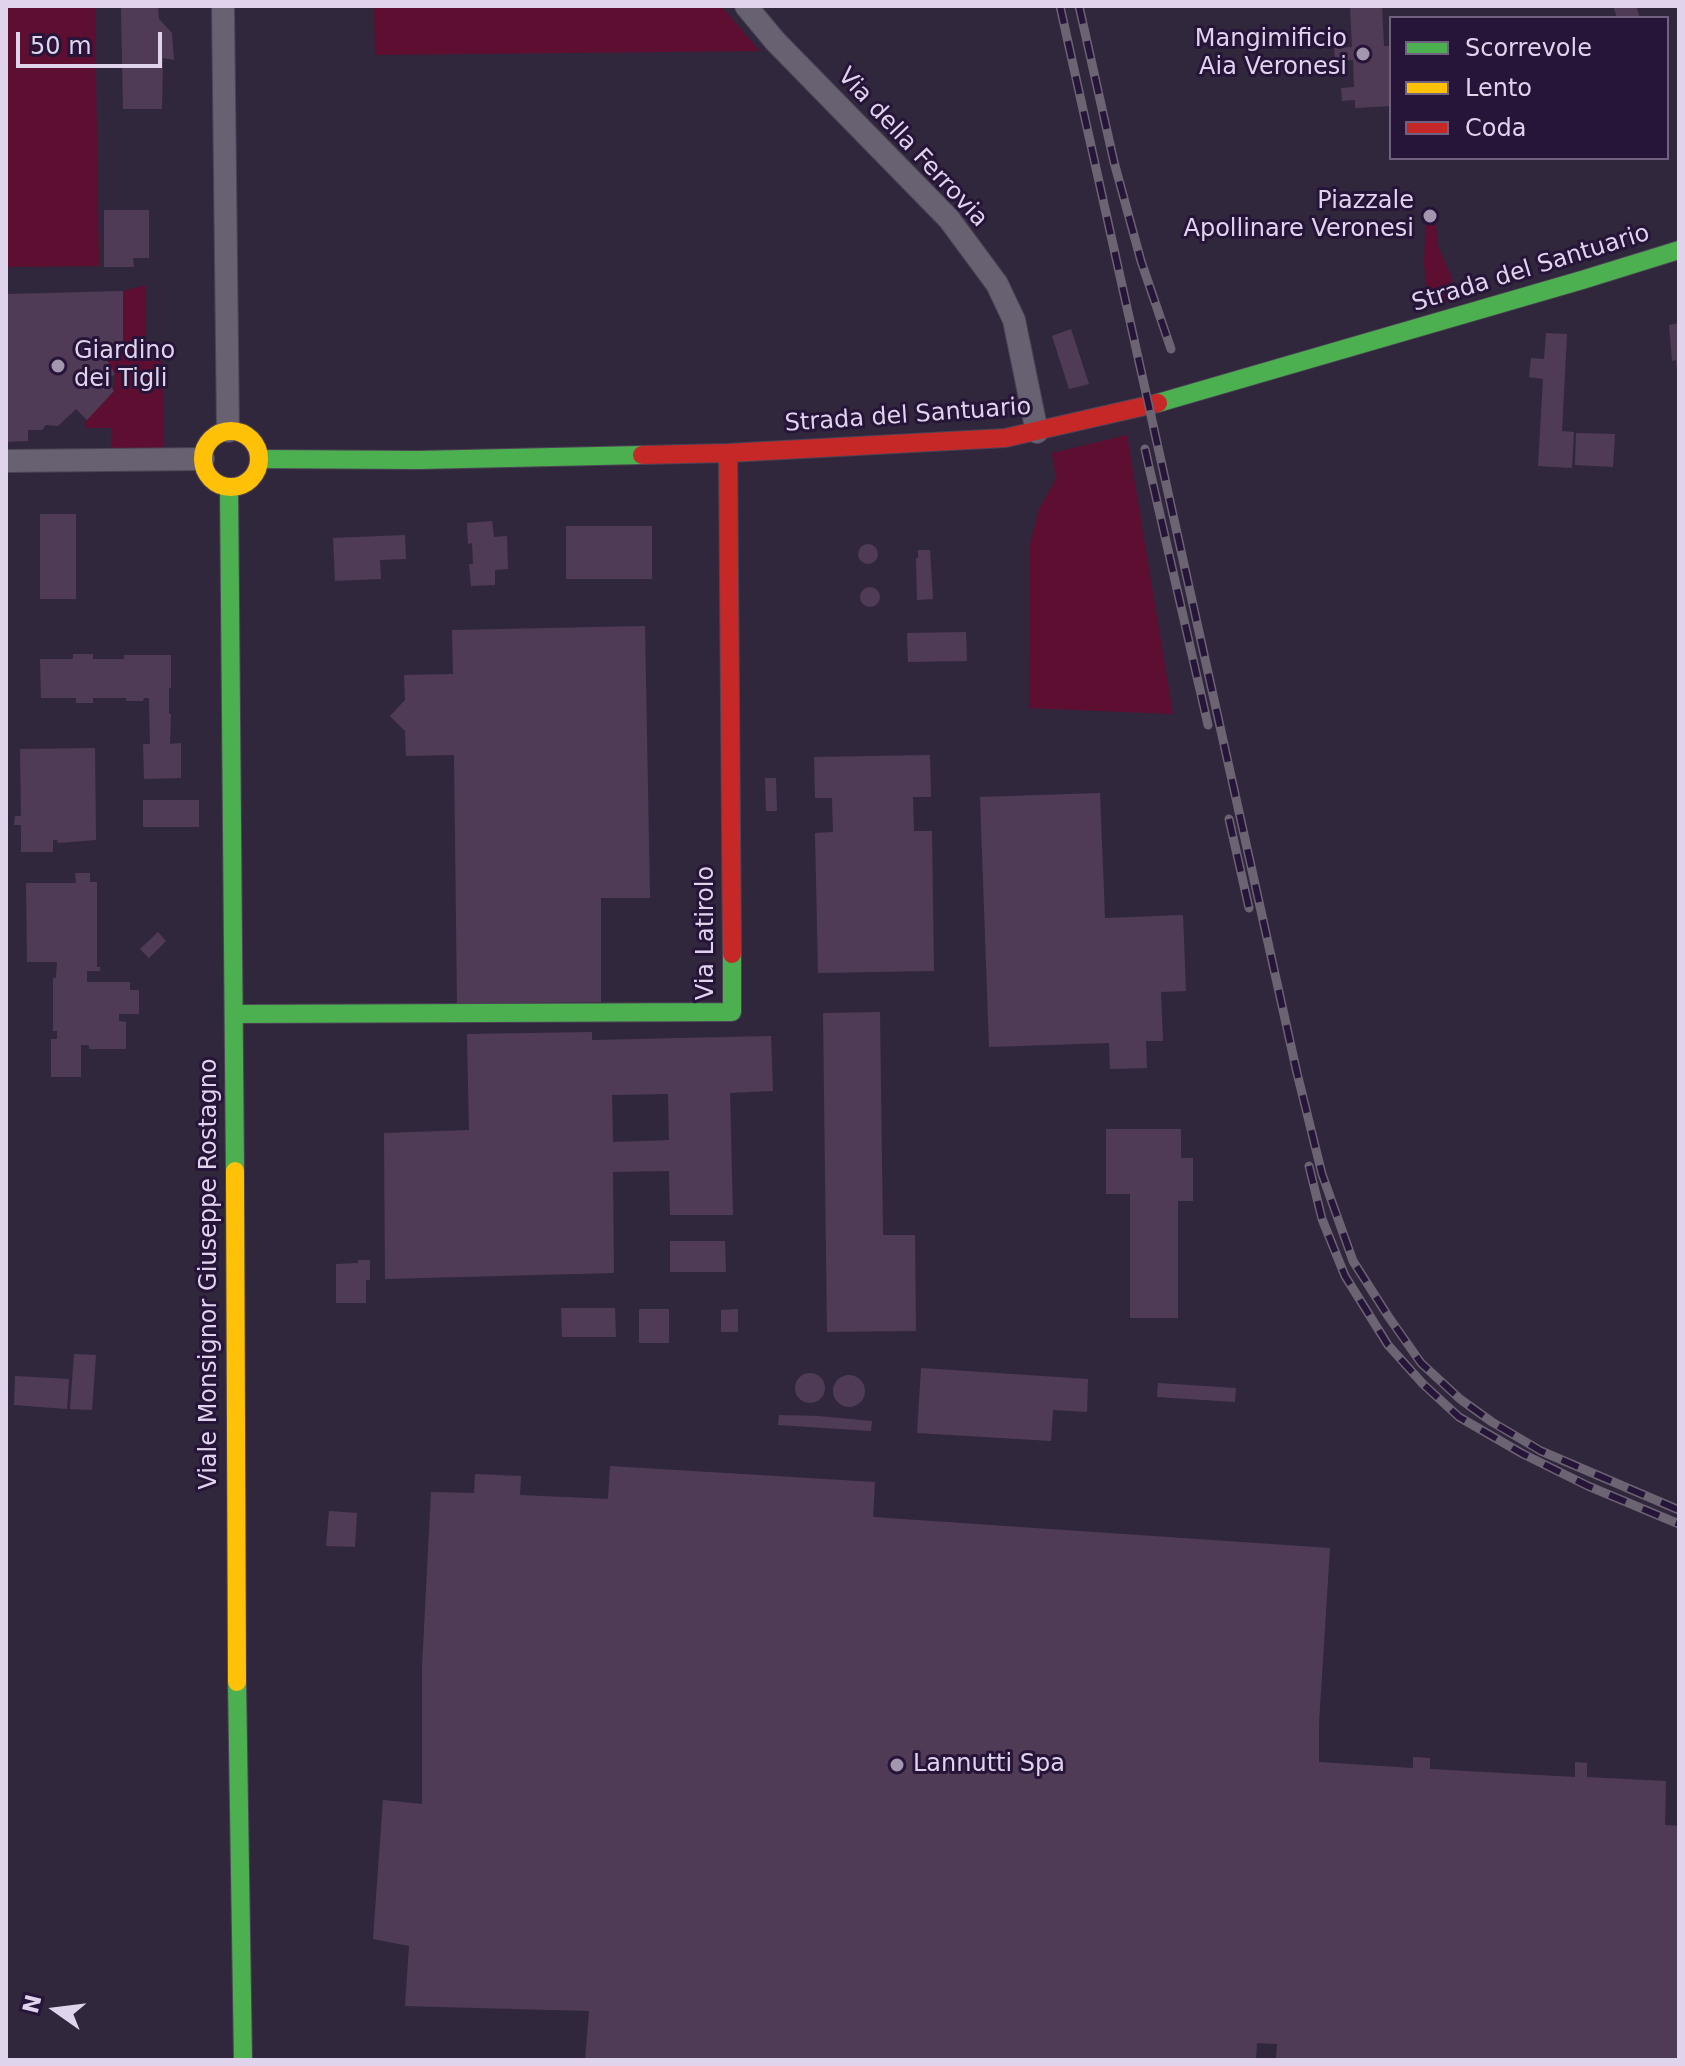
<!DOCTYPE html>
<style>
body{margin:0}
#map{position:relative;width:1685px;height:2066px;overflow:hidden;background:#31273c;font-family:"DejaVu Sans",sans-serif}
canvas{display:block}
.frame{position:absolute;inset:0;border:8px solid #dfd4ec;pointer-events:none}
.legend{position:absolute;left:1389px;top:16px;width:280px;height:144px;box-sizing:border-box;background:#271539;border:2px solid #716181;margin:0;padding:10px 14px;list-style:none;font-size:24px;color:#dfd4ec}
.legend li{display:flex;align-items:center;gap:16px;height:40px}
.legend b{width:40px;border:2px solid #716181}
.north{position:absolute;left:16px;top:1970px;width:80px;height:80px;-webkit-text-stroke:6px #271539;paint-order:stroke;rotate:284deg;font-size:22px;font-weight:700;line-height:32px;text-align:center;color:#dfd4ec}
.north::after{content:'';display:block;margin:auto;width:28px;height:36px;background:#dfd4ec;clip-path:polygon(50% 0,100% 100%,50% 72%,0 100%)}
.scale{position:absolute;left:16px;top:32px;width:146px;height:36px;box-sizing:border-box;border:4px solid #dfd4ec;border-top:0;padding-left:10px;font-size:24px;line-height:28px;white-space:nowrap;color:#dfd4ec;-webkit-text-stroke:6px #271539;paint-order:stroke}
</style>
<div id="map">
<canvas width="1685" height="2066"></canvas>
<div class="frame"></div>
<ul class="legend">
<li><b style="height:10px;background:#4caf50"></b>Scorrevole</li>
<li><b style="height:10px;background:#ffc107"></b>Lento</li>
<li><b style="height:10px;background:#c62828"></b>Coda</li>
</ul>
<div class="north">N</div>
<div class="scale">50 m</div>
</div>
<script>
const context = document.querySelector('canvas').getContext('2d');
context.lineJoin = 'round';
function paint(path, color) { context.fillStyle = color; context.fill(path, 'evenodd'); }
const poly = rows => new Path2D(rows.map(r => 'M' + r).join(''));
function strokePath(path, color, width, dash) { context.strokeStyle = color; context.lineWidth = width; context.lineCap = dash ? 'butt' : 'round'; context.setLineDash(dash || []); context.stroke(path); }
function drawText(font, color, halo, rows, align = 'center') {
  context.font = font + ' "DejaVu Sans",sans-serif'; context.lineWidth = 6; context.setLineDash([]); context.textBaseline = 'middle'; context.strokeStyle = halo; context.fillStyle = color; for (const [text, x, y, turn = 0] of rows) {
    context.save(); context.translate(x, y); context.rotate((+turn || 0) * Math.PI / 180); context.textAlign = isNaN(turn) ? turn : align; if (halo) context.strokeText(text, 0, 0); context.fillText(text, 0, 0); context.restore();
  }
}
paint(poly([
 [6,6,95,6,99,266,6,267],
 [374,6,721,6,760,51,375,55],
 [1434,207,1438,246,1452,278,1453,294,1448,303,1436,298,1426,285,1424,264,1426,208],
 [146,285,146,360,162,361,164,448,111,449,111,428,85,428,85,422,114,391,115,374,105,357,106,347,123,348,123,291],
 [1127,435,1173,714,1029,708,1030,544,1039,509,1056,479,1052,453]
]), '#5e0e30');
paint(poly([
 [1350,6,1382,6,1384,46,1391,46,1391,106,1355,108,1355,100,1342,101,1341,88,1354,87,1353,60,1335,61,1334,48,1352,47],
 [1613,6,1636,6,1640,18,1617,18],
 [121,8,158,8,159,19,172,33,174,60,163,58,162,109,123,109],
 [104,210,149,210,149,258,133,258,134,267,104,267],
 [123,291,123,348,106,347,105,357,115,374,107,380,114,391,87,420,76,409,58,426,46,425,42,430,28,430,28,441,6,442,6,294],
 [1679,323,1679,370,1677,370,1676,360,1672,361,1669,325],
 [1071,329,1089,384,1069,389,1052,336],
 [1546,333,1567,334,1562,431,1574,432,1572,468,1538,466,1543,379,1529,377,1531,358,1544,359],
 [1576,433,1615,434,1613,467,1575,465],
 [40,514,76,514,76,599,40,599],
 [492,521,494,537,507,536,508,569,495,570,495,585,471,586,469,564,473,564,472,543,468,544,467,523],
 [566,526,652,526,652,579,566,579],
 [405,535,406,559,380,560,381,579,335,581,333,538],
 '858 554a10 10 0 1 1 20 0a10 10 0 1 1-20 0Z',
 [918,550,930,550,933,599,917,600,916,558,918,558],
 '860 597a10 10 0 1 1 20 0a10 10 0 1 1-20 0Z',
 [645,626,650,898,601,898,601,1002,457,1004,454,755,406,756,405,731,390,716,405,700,404,675,453,674,452,630],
 [966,632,967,661,908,662,907,633],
 [73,654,93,654,93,659,124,659,124,655,171,655,171,688,169,688,169,714,171,714,170,744,181,743,181,778,144,779,143,744,150,744,149,698,144,698,143,701,126,701,126,698,93,698,93,703,76,703,76,698,41,698,40,659,73,659],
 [95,748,96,840,58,843,57,840,53,840,53,852,21,852,21,825,14,825,15,816,21,816,20,749],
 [930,755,931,797,913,797,914,831,932,831,934,971,818,973,815,833,833,832,832,798,815,798,814,757],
 [765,778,776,778,777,811,766,811],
 [1100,793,1105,918,1183,915,1186,991,1161,992,1163,1041,1146,1041,1147,1068,1110,1069,1109,1043,989,1047,980,797],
 [143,800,199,800,199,827,143,827],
 [75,873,90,873,90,882,97,882,97,967,100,967,100,971,87,971,87,982,130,982,130,990,139,990,139,1014,119,1014,119,1021,126,1022,126,1049,89,1049,89,1045,81,1045,81,1077,51,1077,51,1039,57,1039,57,1031,53,1031,53,978,56,978,57,962,27,962,26,883,76,883],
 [158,932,166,941,149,958,140,949],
 [880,1012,883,1235,915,1235,916,1331,827,1332,823,1013],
 [592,1032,592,1040,771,1036,773,1091,730,1093,733,1215,670,1215,669,1171,613,1172,614,1273,385,1279,384,1133,469,1130,467,1034],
 [668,1094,669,1140,613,1142,612,1095],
 [1106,1129,1181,1129,1181,1158,1193,1158,1193,1201,1178,1201,1178,1318,1130,1318,1130,1194,1106,1194],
 [670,1241,725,1241,726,1272,670,1272],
 [358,1260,370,1260,370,1280,366,1280,366,1303,336,1303,336,1264,358,1263],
 [561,1308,615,1308,616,1337,562,1337],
 [639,1309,669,1309,669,1343,639,1343],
 [738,1309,738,1332,721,1332,721,1310],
 [74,1354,96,1355,92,1410,70,1409],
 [921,1368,1088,1379,1087,1412,1053,1410,1051,1441,917,1433],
 '795 1388a15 15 0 1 1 30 0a15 15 0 1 1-30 0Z',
 '833 1391a16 16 0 1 1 32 0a16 16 0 1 1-32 0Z',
 [15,1376,69,1379,67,1409,14,1405],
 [1158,1383,1236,1388,1235,1402,1157,1397],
 [779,1415,818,1416,872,1421,871,1431,778,1425],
 [610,1466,875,1482,873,1517,1330,1548,1319,1723,1319,1762,1413,1768,1413,1757,1430,1758,1430,1769,1575,1777,1575,1762,1587,1763,1587,1777,1666,1781,1665,1825,1679,1826,1679,2060,1276,2060,1277,2044,1257,2043,1256,2060,585,2060,589,2011,405,2006,409,1946,373,1939,383,1800,422,1804,422,1667,431,1492,474,1493,475,1474,521,1476,520,1495,608,1499],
 [329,1511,357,1513,355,1547,326,1546]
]), '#503b57');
const street = poly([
 [223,6,228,431],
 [746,6,775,41,949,219,997,284,1014,320,1037,432],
 [6,461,203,459]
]);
const fast = poly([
 [1158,403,1582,280,1679,250],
 [259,459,419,460,642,455],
 [229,487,235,1171],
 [235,1014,732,1012,732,954],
 [237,1682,243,2060]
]);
const slow = poly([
 '203 459a28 28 0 1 1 56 0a28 28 0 1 1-56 0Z',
 [235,1171,237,1682]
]);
const jam = poly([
 [728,453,732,954],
 [642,455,728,453,1005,438,1158,403]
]);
strokePath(street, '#4c4456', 24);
strokePath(fast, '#4c4456', 20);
strokePath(slow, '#4c4456', 20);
strokePath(jam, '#4c4456', 20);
strokePath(street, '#686171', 22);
strokePath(fast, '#4caf50', 18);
strokePath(slow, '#ffc107', 18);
strokePath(jam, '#c62828', 18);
const rail = poly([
 [1060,6,1297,1073,1322,1174,1353,1261,1388,1316,1421,1363,1460,1399,1492,1422,1541,1451,1679,1510],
 [1079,6,1114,162,1141,261,1171,349],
 [1145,449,1208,725],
 [1229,819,1249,908],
 [1309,1166,1322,1219,1345,1276,1388,1345,1423,1384,1459,1417,1523,1454,1588,1486,1679,1524]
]);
strokePath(rail, '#6c6373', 9);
strokePath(rail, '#271539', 6, [18]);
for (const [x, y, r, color] of [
 [1363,54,8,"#a297ae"],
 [1430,216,8,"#a297ae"],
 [58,366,8,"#a297ae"],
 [897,1765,8,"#a297ae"]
]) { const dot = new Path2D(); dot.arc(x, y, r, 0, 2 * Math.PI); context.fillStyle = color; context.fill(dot); strokePath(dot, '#271539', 3); }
drawText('24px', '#dfd4ec', '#271539', [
 ["Mangimificio",1347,40],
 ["Aia Veronesi",1347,68],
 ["Piazzale",1414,202],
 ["Apollinare Veronesi",1414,230],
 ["Giardino",74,352,"left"],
 ["dei Tigli",74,380,"left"],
 ["Lannutti Spa",913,1765,"left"]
], 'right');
drawText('24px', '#dfd4ec', '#271539', [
 ["Via della Ferrovia",912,148,47],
 ["Strada del Santuario",1531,269,-17],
 ["Strada del Santuario",908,416,-4],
 ["Via Latirolo",707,933,-90],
 ["Viale Monsignor Giuseppe Rostagno",210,1274,-90]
]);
</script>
